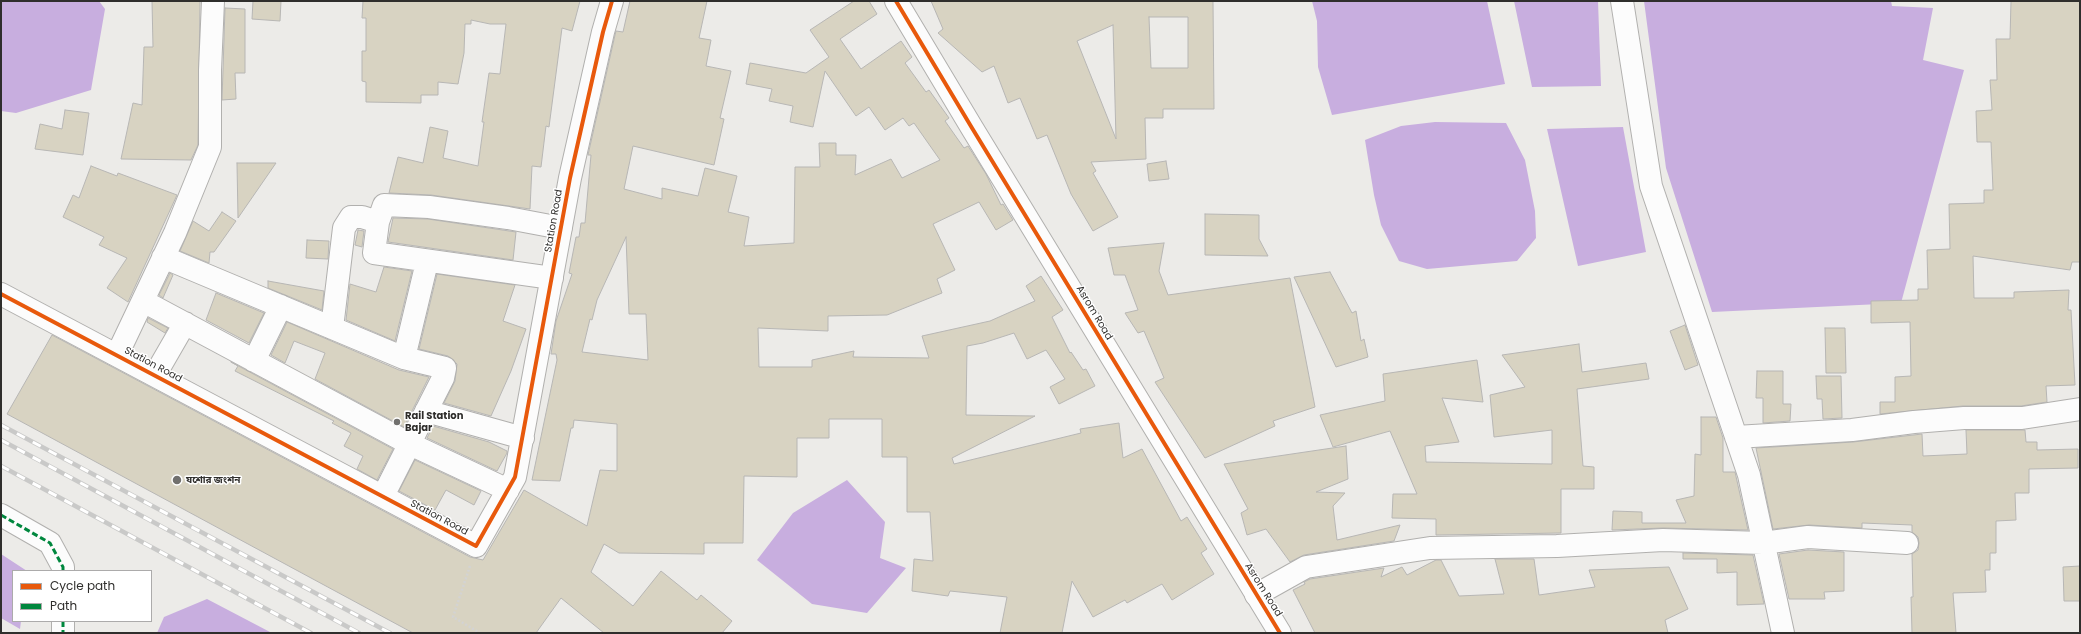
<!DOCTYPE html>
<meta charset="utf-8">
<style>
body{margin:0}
#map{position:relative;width:2081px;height:634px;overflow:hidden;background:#ecebe8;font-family:Poppins,sans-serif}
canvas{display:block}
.frame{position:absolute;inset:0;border:2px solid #2f2e2c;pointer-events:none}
.legend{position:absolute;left:12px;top:570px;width:140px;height:52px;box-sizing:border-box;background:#fff;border:1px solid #acabab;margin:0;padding:5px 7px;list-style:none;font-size:12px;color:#2f2e2c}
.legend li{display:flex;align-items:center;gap:8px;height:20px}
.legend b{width:20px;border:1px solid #acabab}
</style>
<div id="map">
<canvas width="2081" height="634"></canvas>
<div class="frame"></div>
<ul class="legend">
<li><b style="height:5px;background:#e8590c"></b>Cycle path</li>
<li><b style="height:5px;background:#00873e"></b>Path</li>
</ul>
</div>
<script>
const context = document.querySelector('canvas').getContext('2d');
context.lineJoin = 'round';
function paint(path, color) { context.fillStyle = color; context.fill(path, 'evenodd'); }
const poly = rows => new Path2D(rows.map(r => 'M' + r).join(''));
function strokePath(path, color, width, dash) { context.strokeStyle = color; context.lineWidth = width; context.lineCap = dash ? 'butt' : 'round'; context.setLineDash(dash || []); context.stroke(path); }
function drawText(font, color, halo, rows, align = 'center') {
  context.font = font + ' Poppins,"Noto Sans Bengali",sans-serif'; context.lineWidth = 3; context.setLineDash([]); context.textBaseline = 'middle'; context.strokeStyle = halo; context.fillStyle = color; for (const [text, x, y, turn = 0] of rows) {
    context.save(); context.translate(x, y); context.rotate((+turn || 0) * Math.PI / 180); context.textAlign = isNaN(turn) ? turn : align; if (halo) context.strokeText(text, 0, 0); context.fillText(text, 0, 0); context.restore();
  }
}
paint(poly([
 [1,1,99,1,105,9,91,90,16,113,1,111],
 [1312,1,1487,1,1505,84,1332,115,1318,67,1317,21],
 [1514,1,1598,1,1601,86,1532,87],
 [1644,1,1891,1,1892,6,1933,8,1923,60,1964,70,1901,303,1712,312,1666,168],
 [1435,122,1506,123,1525,160,1535,211,1536,238,1517,261,1427,269,1399,261,1381,225,1374,195,1365,140,1401,126],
 [1623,127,1646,252,1578,266,1547,129],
 [847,480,885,522,880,558,906,568,867,613,812,604,757,560,793,513],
 [1,554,27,571,13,571,13,621,21,621,20,629,1,618],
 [207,599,270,632,273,633,157,633,164,617]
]), '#c8aedf');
const building = poly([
 [152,1,200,1,198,145,191,160,121,159,133,103,142,105,144,47,153,47,152,1],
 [253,1,281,1,280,21,252,19,253,1],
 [363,1,580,1,572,31,562,28,549,127,546,126,541,167,532,166,530,209,431,195,389,193,398,157,423,163,430,127,448,131,443,158,478,166,484,122,482,122,489,73,500,74,506,24,490,24,471,20,471,24,465,24,464,53,458,84,438,82,438,95,421,95,421,103,366,102,366,82,362,81,362,51,366,51,366,18,362,18,363,1],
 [630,1,707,1,699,38,711,40,706,66,731,71,720,118,724,119,714,165,633,146,624,189,662,199,662,188,698,196,705,168,737,176,728,212,749,217,744,246,794,243,795,167,820,167,819,143,836,143,836,155,856,155,855,175,891,159,902,178,940,160,914,123,909,126,903,118,885,130,869,107,856,116,825,71,813,127,790,122,793,106,769,101,772,89,746,84,750,63,806,73,829,57,810,30,854,1,869,1,877,14,840,39,861,69,901,41,912,57,905,63,926,92,929,90,949,118,945,121,964,148,968,146,986,174,1001,205,1003,204,1013,220,996,230,979,202,933,224,955,270,937,279,942,293,887,315,828,316,828,331,758,328,759,367,812,367,812,360,854,351,853,357,929,358,922,336,990,321,1035,301,1026,286,1041,276,1063,310,1052,317,1070,353,1071,352,1083,370,1086,369,1095,386,1059,404,1050,387,1065,379,1046,350,1027,359,1014,333,983,343,967,346,966,415,1035,416,952,458,954,464,1081,433,1080,429,1119,423,1123,458,1142,449,1181,521,1187,517,1207,549,1201,553,1214,574,1172,600,1162,584,1127,603,1125,600,1093,617,1072,581,1062,633,1000,633,1007,597,950,591,948,596,912,591,914,559,933,561,930,512,907,512,907,457,882,457,882,419,829,419,829,438,797,438,797,477,744,476,743,543,704,543,704,554,619,553,604,544,591,572,633,606,661,571,697,600,701,595,732,621,722,633,604,633,561,598,536,633,413,633,7,414,52,335,470,557,483,560,524,490,587,526,600,470,617,471,617,424,574,420,573,428,571,428,560,481,532,480,557,360,556,354,551,354,556,321,572,274,569,273,576,237,579,237,581,223,585,223,591,155,588,155,615,35,616,31,623,32,630,1],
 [626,237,629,314,646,314,648,360,582,352,590,319,592,320,597,300,626,237],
 [931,1,1213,1,1214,109,1163,109,1163,118,1145,118,1146,159,1091,162,1096,171,1093,173,1118,217,1093,231,1071,194,1047,135,1037,139,1020,98,1008,103,994,66,982,72,938,33,943,29,931,1],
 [1149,17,1188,17,1188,68,1151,68,1149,17],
 [1113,25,1116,139,1077,41,1113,25],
 [2011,1,2080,1,2080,262,2072,262,2070,270,1973,256,1974,298,2014,298,2014,292,2069,290,2068,310,2071,310,2075,385,2046,386,2047,402,2021,406,1963,406,1880,414,1880,402,1895,402,1895,377,1911,376,1910,322,1871,323,1871,301,1918,300,1918,289,1928,289,1927,250,1950,249,1949,204,1984,203,1984,190,1993,190,1991,142,1977,142,1976,111,1992,110,1990,80,1997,80,1996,39,2010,39,2011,1],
 [225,8,245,9,245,73,235,73,236,99,222,100,225,8],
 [65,110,89,113,83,155,35,149,40,124,62,129,65,110],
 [1166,161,1169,179,1149,181,1147,164,1166,161],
 [237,163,276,163,238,218,237,163],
 [91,166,117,176,118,173,177,195,128,302,107,288,127,258,99,245,104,237,63,217,73,195,79,198,91,166],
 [222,212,236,221,214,252,210,252,209,263,180,251,193,221,209,231,222,212],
 [1205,214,1259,215,1259,239,1268,256,1205,255,1205,214],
 [393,218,428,219,516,232,513,260,388,242,393,218],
 [358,230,364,231,362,247,355,245,358,230],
 [307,240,329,241,328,259,306,258,307,240],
 [1164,243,1159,271,1168,295,1290,278,1315,407,1273,421,1275,426,1205,458,1155,382,1164,378,1144,331,1138,333,1125,313,1138,310,1125,275,1114,275,1108,248,1164,243],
 [384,267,412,271,395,341,346,320,350,284,376,292,384,267],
 [1330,272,1352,313,1356,311,1361,341,1364,339,1368,357,1336,367,1294,277,1330,272],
 [170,273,173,275,163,298,159,295,170,273],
 [437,274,515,285,503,321,526,329,511,371,491,416,444,403,455,381,457,364,448,356,419,349,437,274],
 [268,281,324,291,322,310,268,288,268,281],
 [216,293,264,313,249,343,206,320,216,293],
 [148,318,168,328,165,333,147,322,148,318],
 [287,322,399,370,429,377,404,427,315,379,325,353,294,341,285,363,271,355,287,322],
 [1685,325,1698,365,1685,370,1670,331,1685,325],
 [1825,328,1845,328,1846,373,1826,373,1825,328],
 [1579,344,1582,372,1646,363,1649,379,1577,389,1583,466,1594,467,1594,489,1561,489,1561,533,1436,535,1436,519,1392,518,1393,494,1417,494,1390,431,1333,447,1320,415,1385,401,1383,374,1477,360,1483,402,1442,398,1459,442,1425,446,1426,462,1552,464,1552,430,1494,437,1490,395,1525,387,1502,355,1579,344],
 [231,362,393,449,377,480,357,469,363,456,344,446,351,433,332,423,334,421,235,371,238,366,231,362],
 [1757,371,1783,371,1783,404,1791,404,1790,421,1763,423,1763,398,1756,398,1757,371],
 [1816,376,1841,376,1842,418,1823,419,1822,399,1817,399,1816,376],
 [1701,417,1716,417,1723,438,1723,472,1735,472,1748,530,1663,528,1612,530,1613,511,1642,512,1642,523,1686,523,1676,500,1694,496,1695,454,1701,455,1701,417],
 [433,426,489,442,507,451,507,453,497,471,427,438,433,426],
 [1966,430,2025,430,2026,442,2037,442,2037,450,2078,449,2078,468,2029,469,2029,493,2015,493,2016,520,1996,521,1996,553,1990,553,1990,570,1985,570,1986,592,1953,593,1956,633,1912,633,1911,597,1913,597,1912,554,1918,550,1919,543,1918,537,1912,532,1912,525,1862,523,1862,528,1809,525,1773,529,1756,448,1853,442,1922,434,1923,456,1967,454,1966,430],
 [1346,446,1348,479,1316,492,1345,493,1333,506,1337,540,1400,525,1394,541,1304,555,1290,562,1266,529,1247,535,1241,513,1248,509,1224,464,1346,446],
 [415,460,481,491,474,505,446,490,435,510,399,491,415,460],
 [1808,550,1844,552,1844,591,1824,592,1825,599,1789,599,1779,554,1808,550],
 [1683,553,1753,555,1764,604,1737,605,1737,572,1717,573,1717,559,1683,559,1683,553],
 [1495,559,1534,559,1539,595,1595,587,1589,570,1669,567,1688,609,1665,620,1668,633,1315,633,1293,590,1305,584,1304,582,1310,579,1384,568,1381,577,1402,567,1407,575,1436,560,1441,560,1459,596,1504,594,1495,559],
 [2080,566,2080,601,2064,601,2063,567,2080,566]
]);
paint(building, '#d8d3c2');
strokePath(building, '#b7b6b4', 1);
const minor = poly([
 [1622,1,1651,186,1749,475,1783,633],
 [163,257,404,358],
 [552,278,374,253,378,222,384,205,429,207,508,218,561,228],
 [1,294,476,546,515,477,570,178,603,32,612,1],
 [143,301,410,444,508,490],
 [332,328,344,228,351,217,362,217,378,222],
 [117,355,175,233,210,147,210,70,213,1],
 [254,361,281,306],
 [155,375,185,323],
 [426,411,523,438],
 [1736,437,1852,430,1914,422,1964,418,2022,418,2080,409],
 [383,496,443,378,445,368,404,358,427,262],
 [1,515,50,543,63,567,63,571],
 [1256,595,1306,567,1430,548,1557,546,1663,540,1763,543,1808,537,1907,543],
 [63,621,63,633]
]);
const tertiary = poly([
 [896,1,972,128,1280,633]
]);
strokePath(minor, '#b1b0ae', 24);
strokePath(tertiary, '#b1b0ae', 24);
strokePath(poly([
 [470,566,453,617,480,633]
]), '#d3d3d3', 2.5, [2, 2]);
strokePath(minor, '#fcfcfc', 22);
strokePath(tertiary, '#fcfcfc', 22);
const rail = poly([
 [1,425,390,633],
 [1,440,359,633],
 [1,466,311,633]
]);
strokePath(rail, '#c9c9c8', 4.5);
strokePath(rail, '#fff', 3, [9]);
strokePath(poly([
 [1,515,50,543,63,567,63,571],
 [63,621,63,633]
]), '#00873e', 3, [6, 3]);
strokePath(poly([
 [896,1,972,128,1280,633],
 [1,294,476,546,515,477,570,178,603,32,612,1]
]), '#e8590c', 4);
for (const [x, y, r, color] of [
 [397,422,4,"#71706e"],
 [177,480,5,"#71706e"]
]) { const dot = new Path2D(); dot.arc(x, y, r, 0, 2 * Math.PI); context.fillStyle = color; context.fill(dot); strokePath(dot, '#fff', 1.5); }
drawText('10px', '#2f2e2c', '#fff', [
 ["Station Road",554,221,-80],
 ["Asrom Road",1094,313,59],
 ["Station Road",153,365,28],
 ["Station Road",439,518,28],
 ["Asrom Road",1263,590,58]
]);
drawText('bold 10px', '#2f2e2c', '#fff', [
 ["Rail Station",405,416],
 ["Bajar",405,428],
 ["যশোর জংশন",186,480]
], 'left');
</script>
